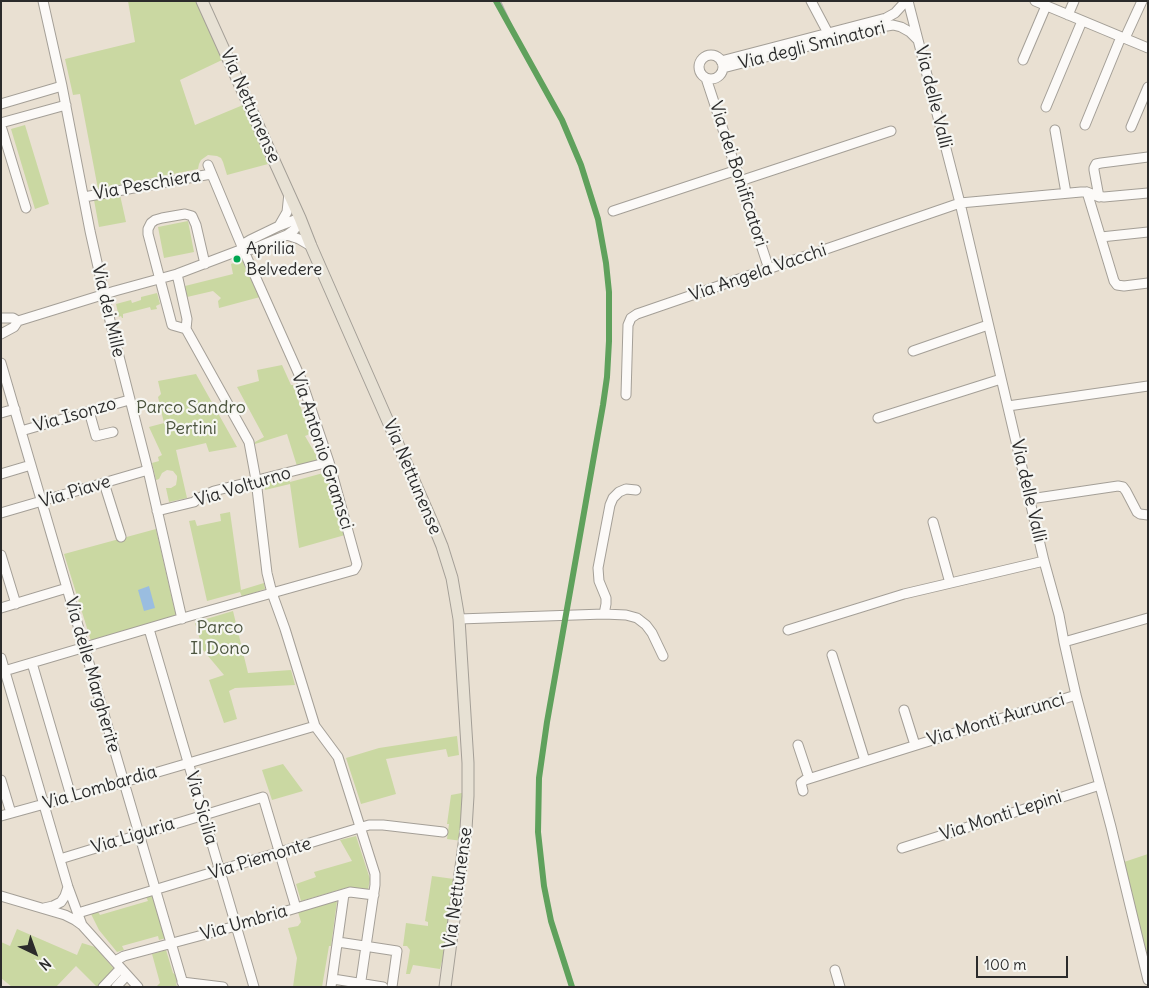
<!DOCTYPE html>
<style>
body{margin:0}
#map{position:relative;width:1149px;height:988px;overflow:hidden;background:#e9e0d2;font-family:Delius,sans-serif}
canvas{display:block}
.frame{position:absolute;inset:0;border:2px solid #2b2b2b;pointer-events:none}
.north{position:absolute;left:10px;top:928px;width:50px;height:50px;-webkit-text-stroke:4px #f6f6f2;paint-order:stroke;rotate:138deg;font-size:14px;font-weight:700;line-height:20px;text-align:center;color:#2b2b2b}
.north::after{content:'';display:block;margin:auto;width:18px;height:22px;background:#2b2b2b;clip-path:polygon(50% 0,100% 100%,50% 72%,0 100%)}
.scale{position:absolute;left:976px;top:956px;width:92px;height:22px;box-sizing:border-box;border:2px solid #2b2b2b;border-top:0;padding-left:6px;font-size:15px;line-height:18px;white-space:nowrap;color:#2b2b2b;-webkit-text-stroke:4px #f6f6f2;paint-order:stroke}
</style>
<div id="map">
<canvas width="1149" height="988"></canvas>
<div class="frame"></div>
<div class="north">N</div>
<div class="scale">100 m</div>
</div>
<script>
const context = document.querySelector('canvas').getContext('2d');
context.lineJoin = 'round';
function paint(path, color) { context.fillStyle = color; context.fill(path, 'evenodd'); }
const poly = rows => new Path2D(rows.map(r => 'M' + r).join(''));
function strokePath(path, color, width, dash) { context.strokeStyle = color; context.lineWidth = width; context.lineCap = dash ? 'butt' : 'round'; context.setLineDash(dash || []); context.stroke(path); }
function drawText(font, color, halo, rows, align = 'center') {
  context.font = font + ' Delius,sans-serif'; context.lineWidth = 4.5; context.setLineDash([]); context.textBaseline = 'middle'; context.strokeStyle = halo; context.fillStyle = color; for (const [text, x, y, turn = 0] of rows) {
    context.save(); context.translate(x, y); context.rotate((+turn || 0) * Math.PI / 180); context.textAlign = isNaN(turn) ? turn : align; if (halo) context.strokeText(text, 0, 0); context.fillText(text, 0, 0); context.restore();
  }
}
paint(poly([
 [128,1,196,1,222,60,180,80,195,125,243,105,268,164,227,175,223,162,221,158,217,156,208,155,201,160,199,164,198,169,98,189,80,94,73,95,65,59,135,42],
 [25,125,49,204,35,209,11,129],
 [120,195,126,222,99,227,94,200],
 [188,221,194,252,164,258,158,227],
 [242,260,260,297,219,308,218,301,221,298,213,291,187,297,185,286,233,274,231,264],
 [157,293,160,304,156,306,157,309,151,310,150,307,123,314,123,318,122,318,121,316,119,317,116,304,131,300,132,303,141,300,141,297],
 [282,365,291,385,293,385,310,434,305,436,319,460,297,466,287,434,255,444,255,442,264,437,237,387,259,381,257,370],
 [196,374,237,447,209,452,206,443,176,450,187,498,169,502,166,488,171,488,176,485,177,479,177,476,173,471,167,470,162,473,159,479,156,480,152,463,159,461,158,457,162,455,149,427,164,423,158,397,161,394,158,381],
 [327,472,345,535,299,548,290,484,265,490,264,483,288,477,290,482],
 [230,512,241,590,264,583,265,589,242,597,240,592,207,601,189,521,195,520,197,526,221,521,220,514],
 [156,529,176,616,91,641,64,554],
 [233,611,248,673,291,670,295,685,235,688,229,691,237,719,224,723,209,680,224,675,203,650,195,623,196,622],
 [457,736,459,755,448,757,446,749,386,759,396,794,361,804,346,758,379,748],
 [283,764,303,791,272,800,262,770],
 [467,792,462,841,447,839,449,824,447,824,451,795],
 [356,836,370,879,368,890,349,887,301,901,296,884,316,877,314,872,352,861,340,840],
 [1148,854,1148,959,1124,862],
 [432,876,454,879,447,942,440,969,413,965,410,974,406,974,410,950,407,946,403,946,406,923,428,926,428,922,425,921],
 [153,895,166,938,159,940,158,936,122,946,124,950,117,952,99,930,91,914,98,912,100,915,148,901,146,897],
 [337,901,331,946,329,946,322,987,293,987,297,958,288,928,298,926,301,922,298,912],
 [17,929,77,955,82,943,95,947,115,970,99,987,97,987,76,966,56,987,12,987,1,978,1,942,10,946],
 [166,950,173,973,176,975,178,981,176,983,177,987,156,987,160,983,152,954]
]), '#cad8a2');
paint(poly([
 [149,586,155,608,144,611,138,590]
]), '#9abde0');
const minor = poly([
 [43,1,62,86,90,231,111,325,148,470,182,619],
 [811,1,828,33],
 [908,1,960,203,1044,561,1059,615,1064,642,1076,695,1111,827,1148,980],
 [1035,1,1148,48],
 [1068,15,1074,1],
 [1125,38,1142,1],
 '699 67a12 12 0 1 1 24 0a12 12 0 1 1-24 0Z',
 [1023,60,1046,6],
 [721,61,886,18,895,13,906,1],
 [723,68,887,26,893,25,901,27,910,32,918,40],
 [706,78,769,269],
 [1,104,62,86],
 [1046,107,1082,21],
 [1,123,66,105],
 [1085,125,1121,37],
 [1,126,26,208],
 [1131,127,1148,87],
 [1055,130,1066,193],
 [740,181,891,131],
 [1087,192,1114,281,1117,285,1124,286,1148,283],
 [84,197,211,174],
 [1099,197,1094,170,1094,168,1096,164,1101,163,1148,157],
 [613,211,737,170],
 [279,226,287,212,289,193],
 [287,235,299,239,311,246],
 [1101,237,1148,232],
 [243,249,245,243,250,240,279,226,300,218],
 [177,274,187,319,186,329,249,442,256,480,267,573,272,593,285,629,315,726,338,757,375,874,375,885,360,987],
 [1,318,13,318,18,321],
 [18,321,115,291,177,274,243,249,246,250,253,249,287,235,294,230,301,221],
 [186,329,172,325,148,234,148,229,151,223,155,220,162,218,185,214,192,216,196,225,205,264],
 [1,334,14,327,18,321],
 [913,351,988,325],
 [1,363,184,987],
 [626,395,628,325,631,318,637,314,960,203,1081,192,1087,192,1097,196,1104,197,1148,193],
 [1008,406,1148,386],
 [89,411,96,436,113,432],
 [1,413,15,409],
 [878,418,1001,379],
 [21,431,129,400],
 [1,474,31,465],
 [104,483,121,537],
 [1030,499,1118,486,1123,487,1126,491,1137,512,1140,514,1148,515],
 [157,511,194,502,199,498,214,491,329,462],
 [1,513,148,470],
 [933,522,950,583],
 [1,555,16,604],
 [1,608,67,588],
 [604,614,606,604,606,598,599,581,598,568,610,505,613,498,619,492,626,489,636,490],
 [459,619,604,614,626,615,637,618,646,625,652,633,663,656],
 [149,629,254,987],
 [788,630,904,594,1044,561],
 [1064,642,1148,618],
 [832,655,865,761],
 [1,658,68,887,82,925],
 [32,663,71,796],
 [1,672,190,616,347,572,354,570,356,567,357,564,329,462,301,379,243,249,208,165],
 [904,710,915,745],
 [798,745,809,778],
 [1,780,11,813],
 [803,791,801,783,805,780,1076,695],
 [1,816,124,782,315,726],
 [902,848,1100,785],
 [60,859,263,797,296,908],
 [1,896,65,915,75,920,82,925,138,987],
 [44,908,53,906,61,902,65,896,68,887],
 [78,913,369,825,383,825,443,832],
 [338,942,397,951,392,987],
 [115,961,124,956,236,926,350,892,374,895],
 [835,970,840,987],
 [333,979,383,987],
 [182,982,223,987],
 [103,987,121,968],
 [116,987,127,975],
 [331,987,344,894]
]);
const major = poly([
 [202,1,300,218,311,246,433,524,442,546,452,578,459,619,468,763,468,796,466,829,445,987]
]);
strokePath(minor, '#a49f97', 11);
strokePath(major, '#a49f97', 13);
strokePath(minor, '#fcfaf8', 9);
strokePath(major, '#e7e1d4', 11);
strokePath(poly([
 [500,1,523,50]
]), '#b3b2b0', 2);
strokePath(poly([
 [496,1,562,120,581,165,598,219,606,263,609,292,609,341,607,377,603,405,547,722,539,778,538,832,544,886,551,921,572,987]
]), '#5fa15c', 6);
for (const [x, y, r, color] of [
 [237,259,4.5,"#00a651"]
]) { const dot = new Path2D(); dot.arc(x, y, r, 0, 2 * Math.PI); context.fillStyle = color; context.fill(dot); strokePath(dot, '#f6f6f2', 2); }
drawText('17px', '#2b2b2b', '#f6f6f2', [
 ["Aprilia",246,249],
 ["Belvedere",246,270]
], 'left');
drawText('18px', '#2b2b2b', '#f6f6f2', [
 ["Via degli Sminatori",812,46,-14],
 ["Via delle Valli",933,97,76],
 ["Via Nettunense",250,106,66],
 ["Via dei Bonificatori",738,174,72],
 ["Via Peschiera",147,185,-10],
 ["Via Angela Vacchi",758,273,-19],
 ["Via dei Mille",108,311,77],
 ["Via Isonzo",75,415,-16],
 ["Via Antonio Gramsci",322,451,72],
 ["Via Nettunense",412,477,67],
 ["Via Volturno",243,487,-17],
 ["Via delle Valli",1028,491,77],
 ["Via Piave",75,492,-17],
 ["Via delle Margherite",92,675,74],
 ["Via Monti Aurunci",996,720,-17],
 ["Via Lombardia",100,788,-16],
 ["Via Sicilia",201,808,74],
 ["Via Monti Lepini",1001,816,-18],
 ["Via Liguria",133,836,-17],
 ["Via Piemonte",260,859,-17],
 ["Via Nettunense",458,888,-82],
 ["Via Umbria",244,923,-16]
]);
drawText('18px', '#4c553f', '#f6f6f2', [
 ["Parco Sandro",191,408],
 ["Pertini",191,429],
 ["Parco",220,628],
 ["Il Dono",220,649]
]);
</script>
